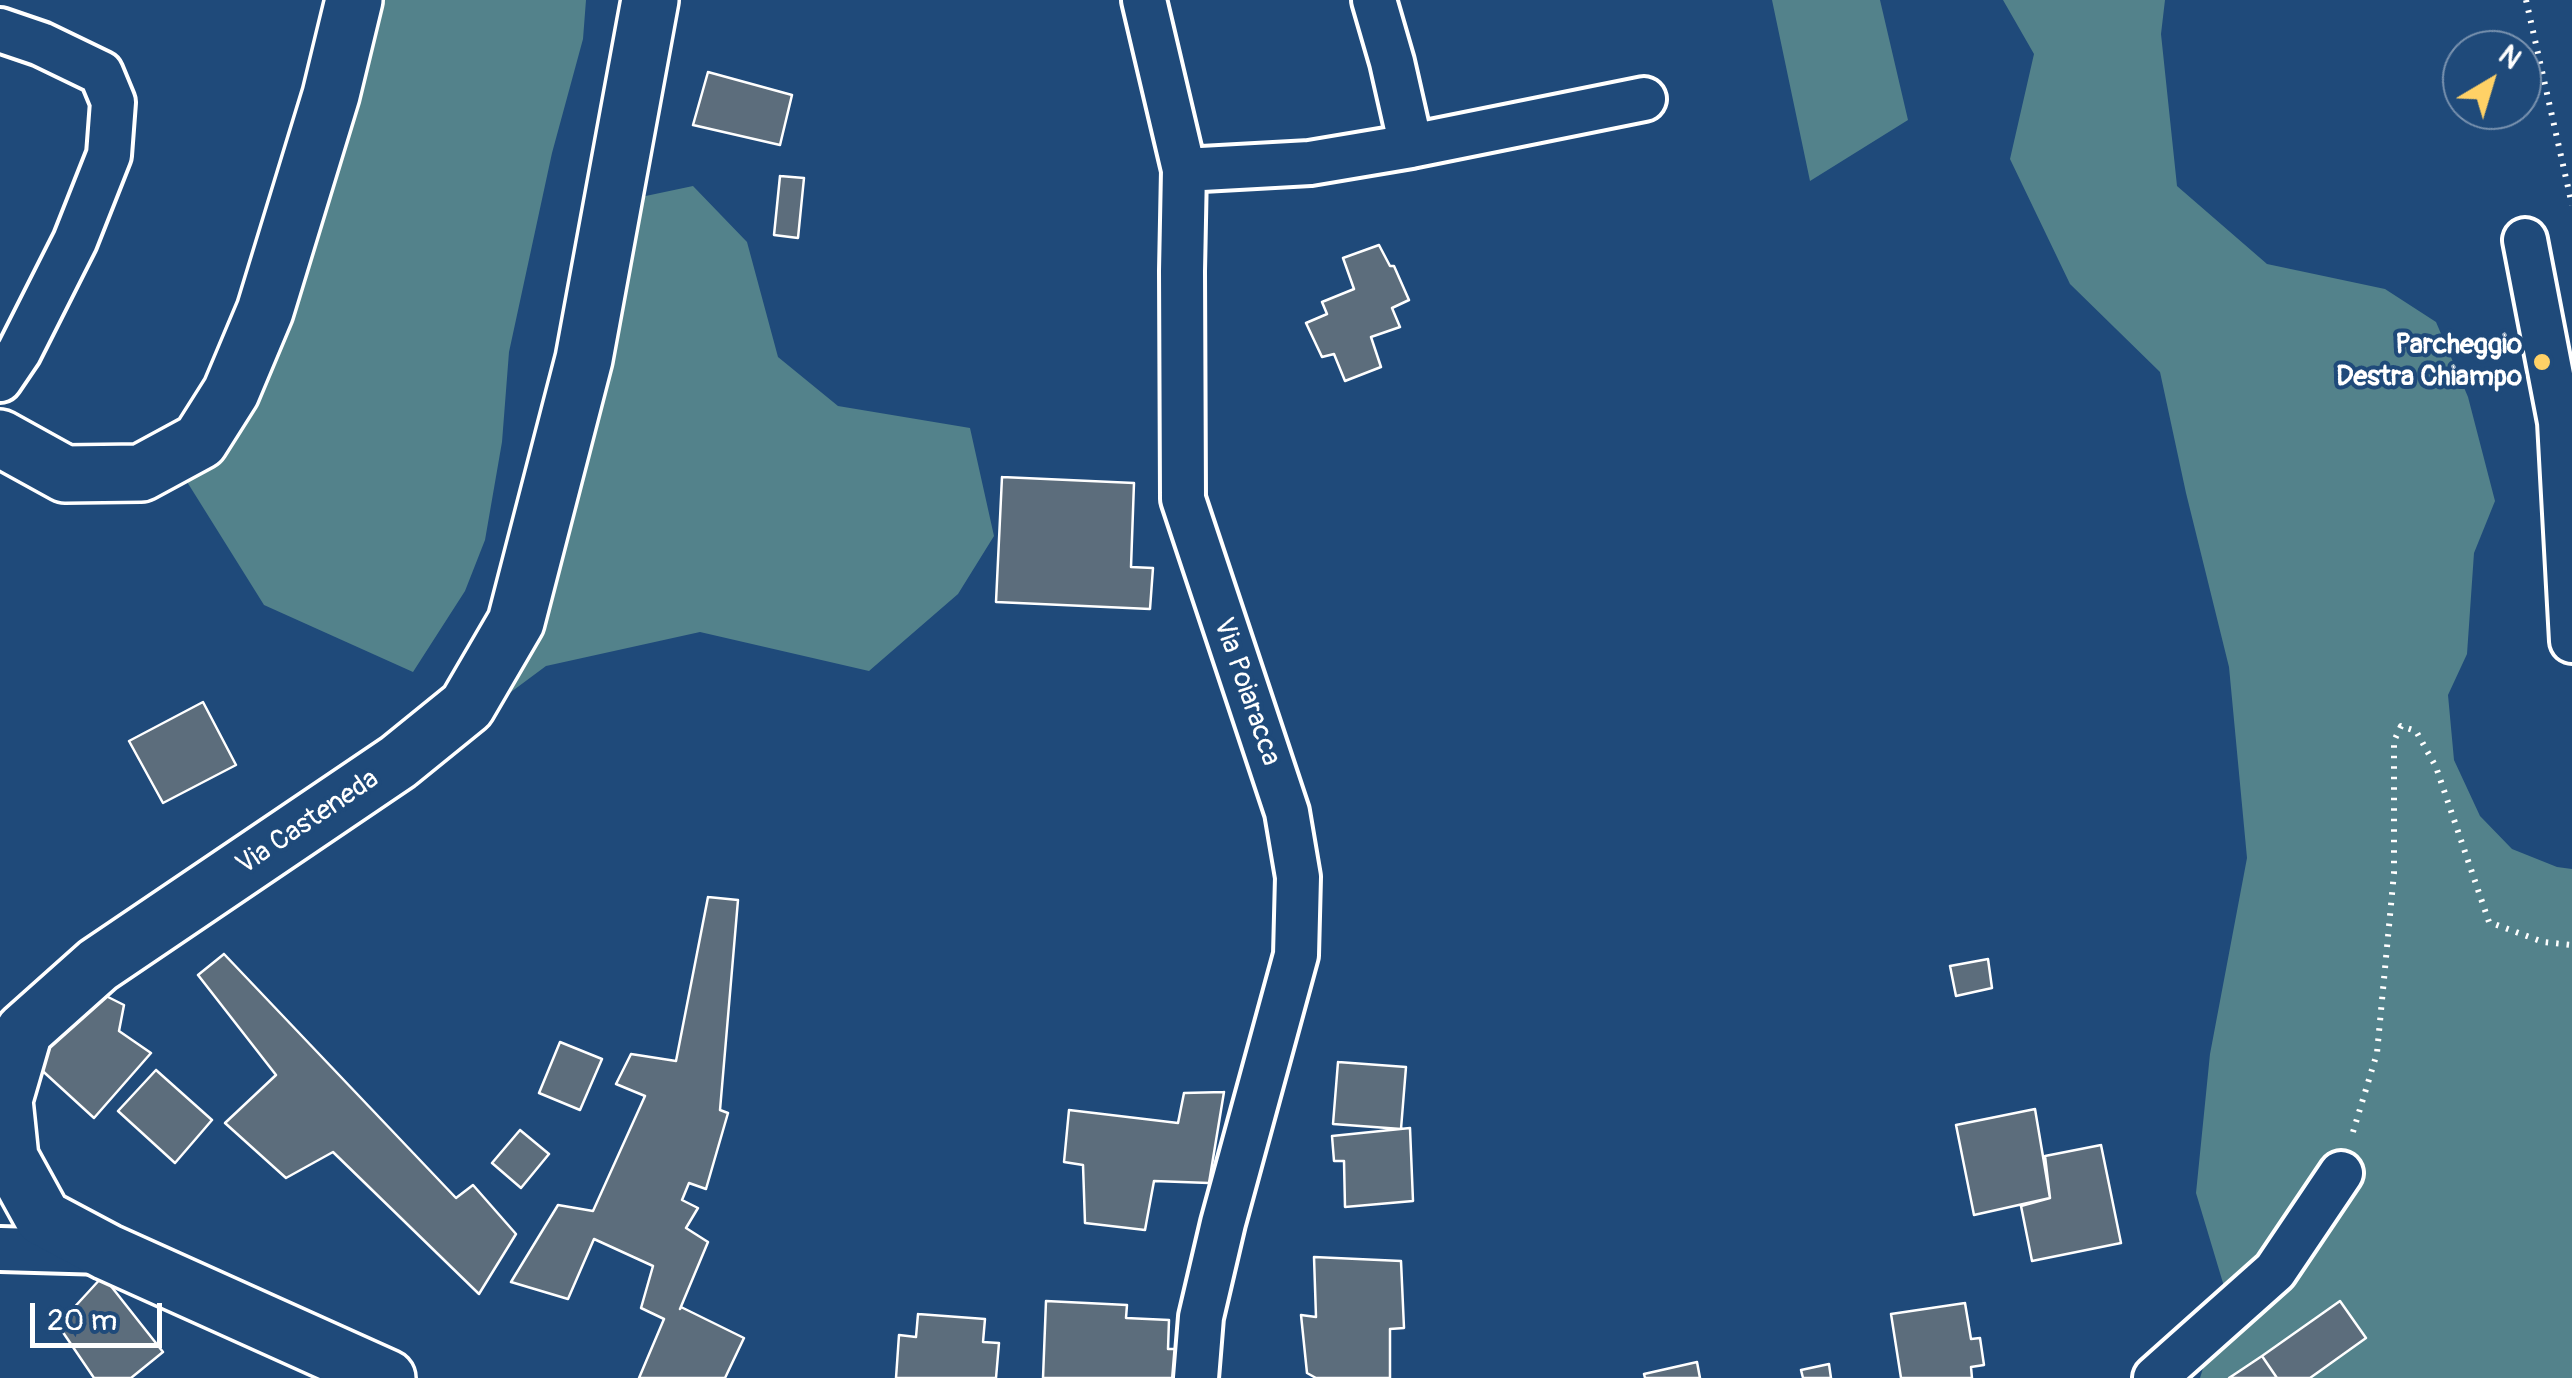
<!DOCTYPE html>
<style>
body{margin:0}
#map{position:relative;width:2572px;height:1378px;overflow:hidden;background:#1f4a7a;font-family:Pangolin,sans-serif}
canvas{display:block}
.north{position:absolute;left:2442px;top:30px;width:100px;height:100px;box-sizing:border-box;background:#1f4a7a;border:2px solid #7992af;border-radius:50%;rotate:38deg;font-size:28px;font-weight:700;line-height:40px;text-align:center;color:#fff}
.north::after{content:'';display:block;margin:auto;width:35px;height:45px;background:#ffd166;clip-path:polygon(50% 0,100% 100%,50% 72%,0 100%)}
.scale{position:absolute;left:30px;top:1303px;width:132px;height:45px;box-sizing:border-box;border:5px solid #fff;border-top:0;padding-left:12px;font-size:30px;line-height:35px;white-space:nowrap;color:#fff;-webkit-text-stroke:8px #1f4a7a;paint-order:stroke}
</style>
<div id="map">
<canvas width="2572" height="1378"></canvas>
<div class="north">N</div>
<div class="scale">20 m</div>
</div>
<script>
const context = document.querySelector('canvas').getContext('2d');
context.lineJoin = 'round';
function paint(path, color) { context.fillStyle = color; context.fill(path, 'evenodd'); }
const poly = rows => new Path2D(rows.map(r => 'M' + r).join(''));
function strokePath(path, color, width, dash) { context.strokeStyle = color; context.lineWidth = width; context.lineCap = dash ? 'butt' : 'round'; context.setLineDash(dash || []); context.stroke(path); }
function drawText(font, color, halo, rows, align = 'center') {
  context.font = font + ' Pangolin,sans-serif'; context.lineWidth = 8; context.setLineDash([]); context.textBaseline = 'middle'; context.strokeStyle = halo; context.fillStyle = color; for (const [text, x, y, turn = 0] of rows) {
    context.save(); context.translate(x, y); context.rotate((+turn || 0) * Math.PI / 180); context.textAlign = isNaN(turn) ? turn : align; if (halo) context.strokeText(text, 0, 0); context.fillText(text, 0, 0); context.restore();
  }
}
paint(poly([
 [372,0,586,0,583,39,552,153,509,352,502,442,485,540,465,591,413,672,264,605,179,469],
 [1772,0,1880,0,1908,120,1810,181],
 [2003,0,2165,0,2161,34,2177,186,2267,264,2385,289,2436,322,2468,397,2495,501,2474,553,2467,654,2448,695,2454,760,2480,816,2512,849,2557,867,2572,869,2572,1378,2200,1378,2226,1293,2196,1193,2210,1054,2247,858,2229,667,2186,493,2160,372,2070,284,2010,159,2034,54],
 [693,186,747,242,778,357,838,406,970,428,994,536,958,594,869,671,700,632,546,666,480,715,536,629,562,563,622,201]
]), '#53828b');
const building = poly([
 [708,72,792,95,780,145,693,125,708,72],
 [780,176,804,178,798,238,774,235,780,176],
 [1379,245,1390,266,1394,266,1409,300,1392,308,1400,327,1371,337,1381,367,1345,381,1334,354,1322,357,1306,323,1327,314,1322,302,1354,289,1343,258,1379,245],
 [1002,477,1134,483,1131,567,1153,568,1150,609,996,602,1002,477],
 [203,702,236,765,163,803,129,741,203,702],
 [708,897,738,900,720,1110,728,1113,706,1189,689,1183,682,1200,698,1208,686,1228,708,1242,680,1309,681,1307,744,1338,725,1378,639,1378,664,1319,641,1308,653,1266,594,1239,568,1299,511,1282,558,1205,593,1211,645,1096,616,1084,631,1054,676,1061,708,897],
 [224,954,456,1198,473,1185,516,1234,479,1294,333,1152,286,1178,225,1123,276,1075,198,975,224,954],
 [1988,959,1992,988,1956,996,1950,966,1988,959],
 [98,992,124,1005,119,1031,151,1053,94,1118,35,1064,98,992],
 [560,1042,602,1059,580,1110,539,1093,560,1042],
 [1338,1062,1406,1067,1401,1129,1333,1124,1338,1062],
 [156,1070,212,1120,175,1163,118,1111,156,1070],
 [1224,1092,1209,1183,1154,1181,1145,1230,1085,1223,1083,1165,1064,1162,1069,1110,1178,1123,1184,1093,1224,1092],
 [2035,1109,2050,1198,1974,1215,1956,1125,2035,1109],
 [1410,1128,1413,1201,1345,1207,1344,1161,1334,1161,1332,1136,1410,1128],
 [520,1130,549,1154,521,1188,492,1163,520,1130],
 [2101,1145,2121,1243,2032,1261,2021,1206,2050,1198,2045,1156,2101,1145],
 [1314,1257,1401,1261,1404,1328,1390,1329,1390,1378,1316,1378,1307,1373,1301,1315,1316,1317,1314,1257],
 [103,1276,163,1352,131,1378,94,1378,58,1325,103,1276],
 [1046,1301,1127,1305,1126,1318,1169,1320,1168,1349,1177,1349,1176,1378,1043,1378,1046,1301],
 [2340,1301,2366,1338,2310,1378,2277,1378,2262,1356,2340,1301],
 [1965,1303,1971,1339,1980,1338,1984,1365,1971,1367,1972,1378,1901,1378,1891,1314,1965,1303],
 [918,1314,985,1319,983,1342,999,1343,996,1378,896,1378,899,1335,916,1337,918,1314],
 [2262,1356,2277,1378,2229,1378,2262,1356],
 [1697,1362,1700,1378,1645,1378,1644,1374,1697,1362],
 [1829,1364,1831,1378,1803,1378,1801,1370,1829,1364]
]);
paint(building, '#5c6d7c');
strokePath(building, '#fff', 2.5);
const minor = poly([
 [1144,0,1184,170,1182,271,1183,499,1287,812,1298,877,1296,955,1223,1223,1201,1317,1196,1378],
 [1374,0,1392,62,1411,146],
 [0,30,41,44,101,73,113,102,109,155,75,241,19,352,0,380],
 [1184,170,1310,163,1411,146,1644,99],
 [2525,240,2560,422,2572,641],
 [0,1249,104,1252],
 [2155,1378,2275,1271,2341,1173]
]);
const tertiary = poly([
 [0,438,65,474,141,473,200,441,231,392,265,311,331,95,354,0],
 [387,1378,107,1252,43,1218,10,1158,4,1100,24,1031,98,965,398,762,467,706,516,622,584,359,650,0]
]);
strokePath(minor, '#fff', 50);
strokePath(tertiary, '#fff', 62);
strokePath(poly([
 [2526,0,2572,205],
 [2353,1132,2377,1053,2394,873,2394,741,2401,726,2416,731,2436,767,2489,922,2543,942,2572,945]
]), '#fff', 6, [2.5, 8]);
strokePath(minor, '#1f4a7a', 42);
strokePath(tertiary, '#1f4a7a', 55);
for (const [x, y, r, color] of [
 [2542,362,10,"#ffd166"]
]) { const dot = new Path2D(); dot.arc(x, y, r, 0, 2 * Math.PI); context.fillStyle = color; context.fill(dot); strokePath(dot, '#1f4a7a', 4); }
drawText('bold 28px', '#fff', '#1f4a7a', [
 ["Parcheggio",2522,346],
 ["Destra Chiampo",2522,378]
], 'right');
drawText('28px', '#fff', '#1f4a7a', [
 ["Via Poiaracca",1246,692,71],
 ["Via Casteneda",308,823,-34]
]);
</script>
